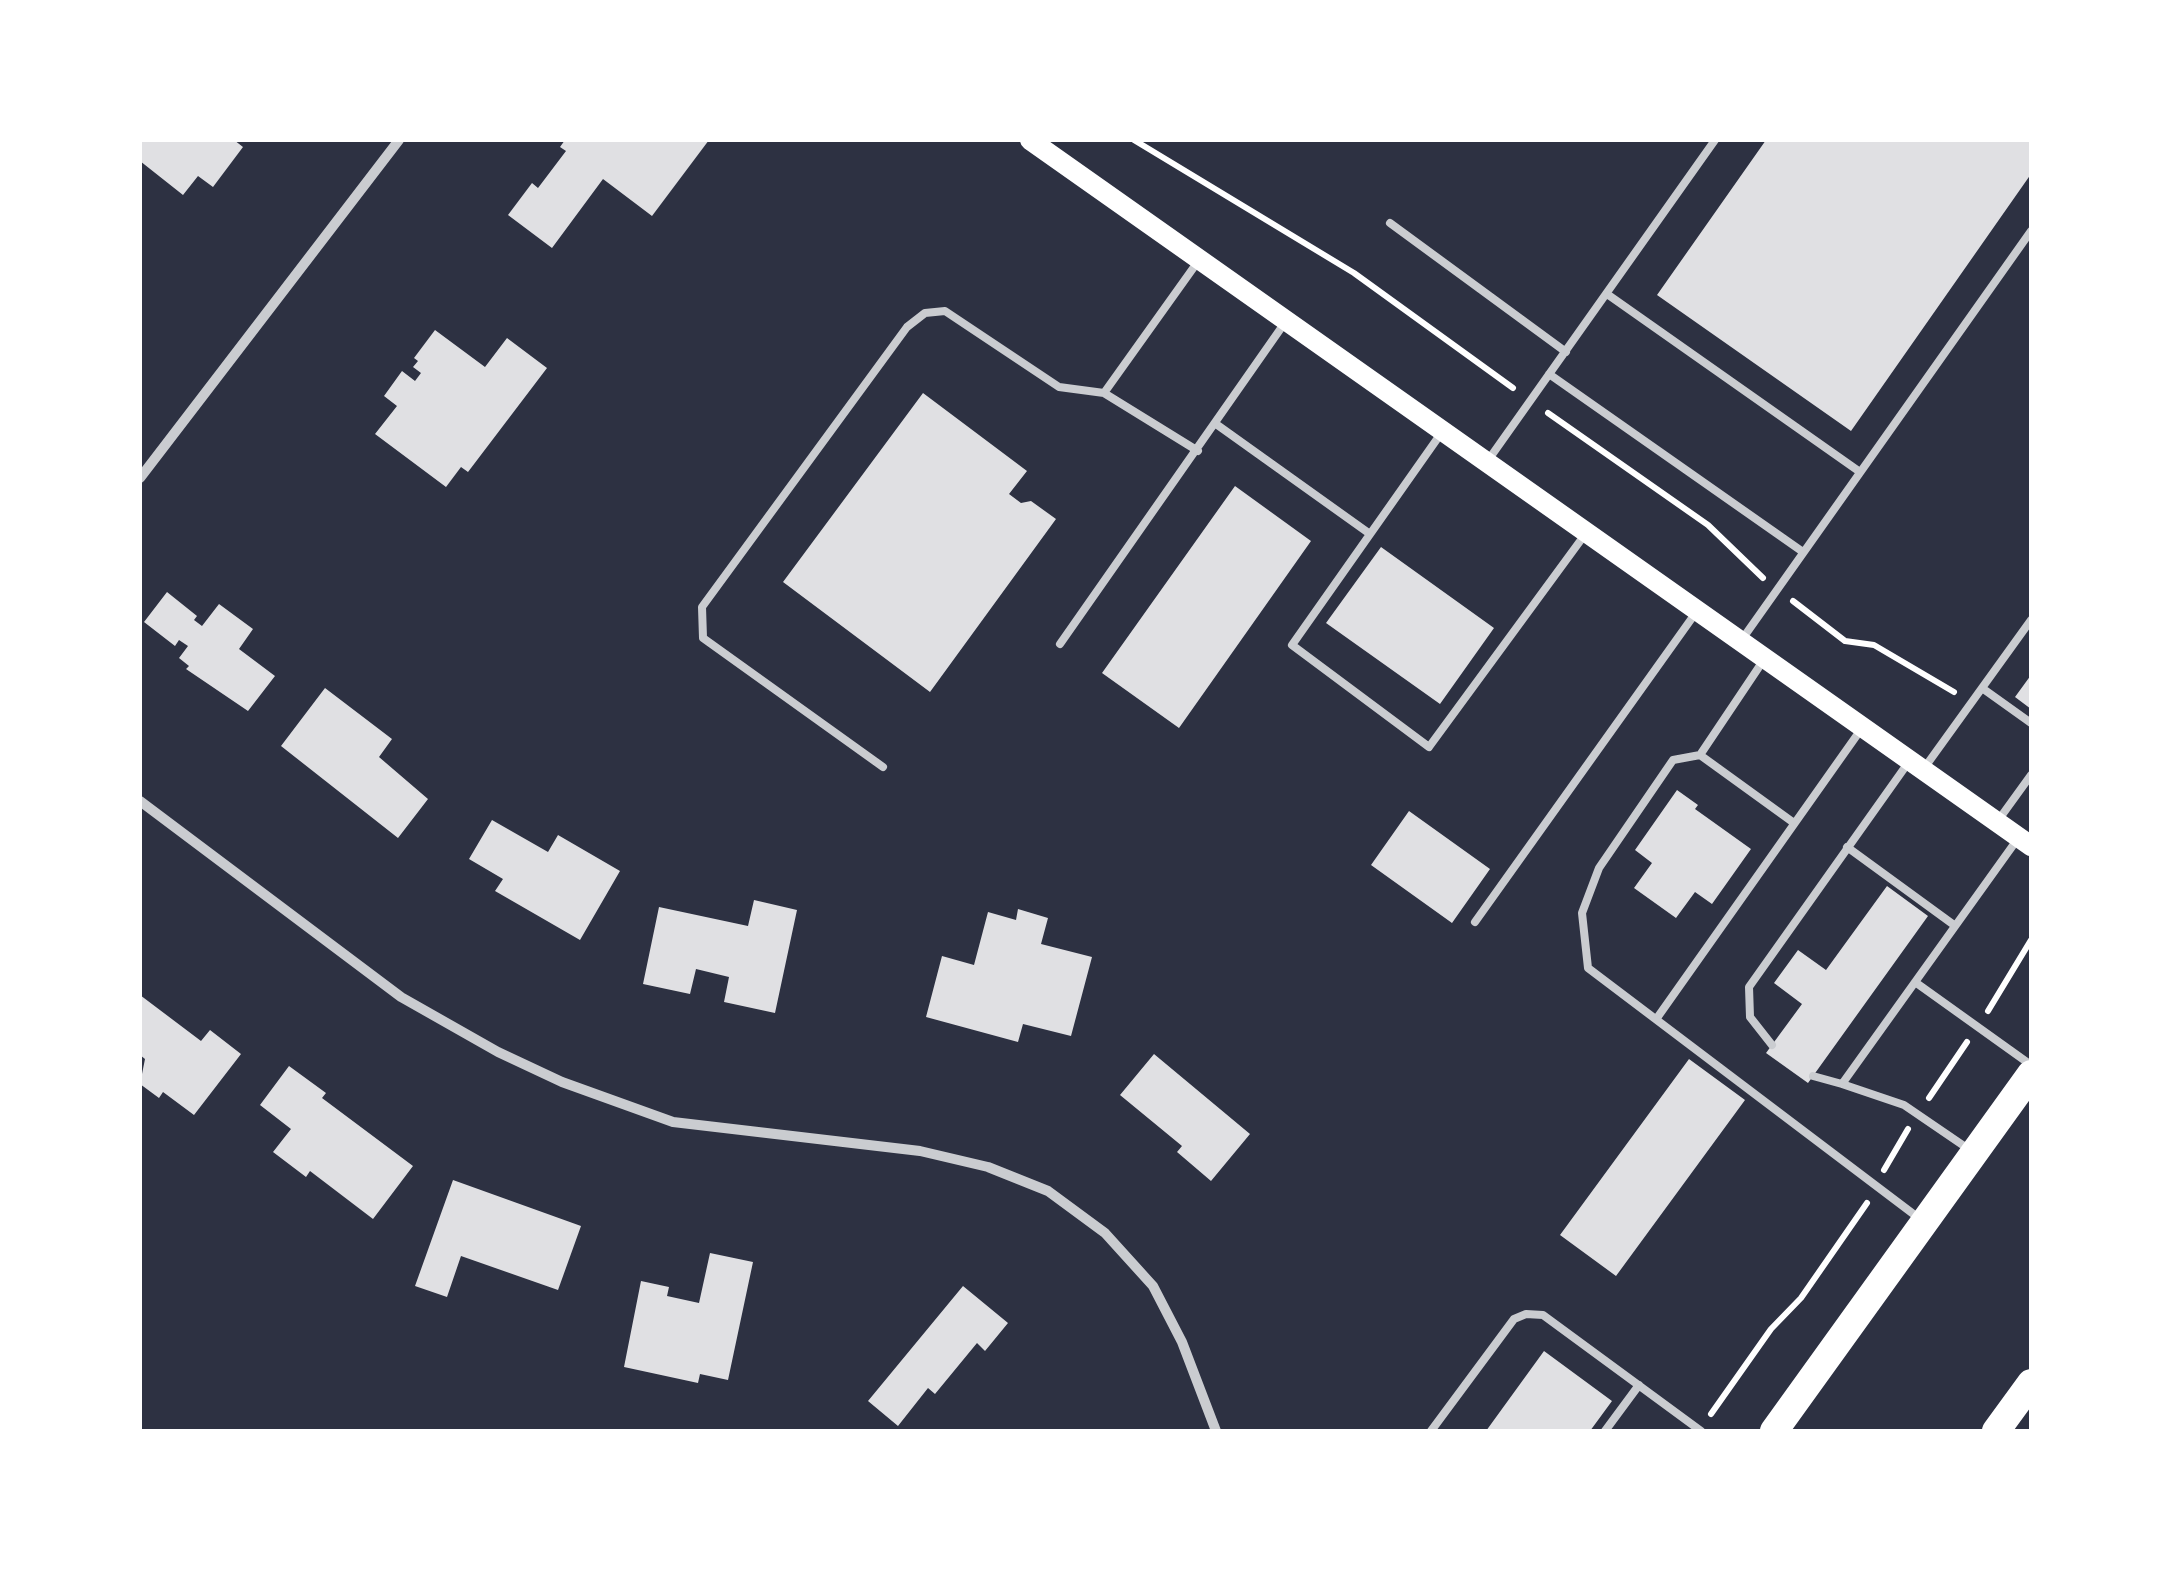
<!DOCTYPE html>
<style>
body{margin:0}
#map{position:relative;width:2171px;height:1571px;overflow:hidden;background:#2d3142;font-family:"Playfair Display",serif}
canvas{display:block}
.frame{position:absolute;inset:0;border:142px solid #fff;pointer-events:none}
</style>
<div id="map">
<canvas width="2171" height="1571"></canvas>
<div class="frame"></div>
</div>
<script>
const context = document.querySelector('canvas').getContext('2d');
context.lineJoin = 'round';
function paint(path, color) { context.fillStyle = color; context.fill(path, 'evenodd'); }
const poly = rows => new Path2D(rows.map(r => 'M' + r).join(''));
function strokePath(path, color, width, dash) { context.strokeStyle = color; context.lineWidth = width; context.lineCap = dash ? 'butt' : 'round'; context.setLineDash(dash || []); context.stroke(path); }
paint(poly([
 [140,140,234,140,243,147,213,187,198,176,183,195,140,161],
 [565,140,709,140,652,216,603,179,552,248,508,215,532,183,538,188,566,151,560,147],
 [1766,140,2031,140,2031,174,1851,431,1657,295],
 [435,330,485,367,507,338,547,368,468,472,461,467,446,487,375,434,397,406,384,396,402,371,415,381,421,373,413,367,418,361,414,358],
 [923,393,1027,471,1009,494,1021,503,1031,501,1056,519,930,692,783,582],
 [1235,486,1311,541,1179,728,1102,673],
 [1381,547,1494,628,1440,704,1326,623],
 [167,592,197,616,194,620,202,626,219,604,253,629,239,649,275,676,248,711,186,669,189,666,179,658,188,646,179,640,175,646,144,622],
 [2031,675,2031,709,2015,697],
 [325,688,392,739,379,757,428,799,398,838,281,746],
 [1677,790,1698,805,1695,809,1751,849,1712,904,1695,892,1676,918,1634,888,1652,863,1635,850],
 [1409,811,1490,869,1452,923,1371,865],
 [492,820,548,852,558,835,620,871,580,940,495,891,503,879,469,859],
 [1887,886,1928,916,1808,1083,1766,1053,1802,1004,1774,983,1798,950,1826,970],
 [754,900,797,910,775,1013,724,1002,729,977,696,969,690,994,643,984,659,907,748,926],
 [1018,909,1048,918,1041,944,1092,957,1071,1036,1023,1024,1018,1042,926,1017,942,956,974,965,988,912,1016,920],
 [140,995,201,1041,210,1030,241,1054,194,1115,163,1092,159,1098,140,1084,145,1059,140,1055],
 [1154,1054,1250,1134,1211,1181,1177,1152,1182,1146,1120,1095],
 [1689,1059,1745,1100,1616,1276,1560,1235],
 [289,1066,326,1093,322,1098,413,1166,373,1219,310,1171,306,1177,273,1152,291,1129,260,1105],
 [453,1180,581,1226,558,1290,461,1256,447,1297,415,1286],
 [710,1253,753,1262,728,1380,700,1374,698,1383,624,1367,641,1281,669,1287,667,1296,699,1303],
 [963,1286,1008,1323,985,1351,977,1343,935,1394,928,1388,898,1426,868,1401],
 [1544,1351,1612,1401,1590,1431,1486,1431]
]), '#e0e0e3');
strokePath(poly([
 [1134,140,1354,273,1513,388],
 [1548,413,1708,525,1763,578],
 [1793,601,1845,641,1874,645,1954,692],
 [1988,1011,2031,940],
 [1929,1098,1967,1042],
 [1884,1170,1908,1129],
 [1711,1414,1771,1329,1801,1298,1867,1203]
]), '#fff', 6);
strokePath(poly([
 [1390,223,1566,352],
 [1607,294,1860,472],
 [1549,374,1803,552],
 [1104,393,1198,451],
 [1216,424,1370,534],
 [1442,432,1292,645,1429,747,1586,533],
 [1489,459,1715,140],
 [1743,638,2031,231],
 [1060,644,1286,321],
 [1763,661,1700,755,1673,760,1599,868,1582,913,1588,968,1920,1219],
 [1982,688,2031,723],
 [1700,755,1794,823],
 [883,767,703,638,702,607,907,327,925,313,945,311,1059,387,1104,393,1199,260],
 [1925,767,2031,620],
 [1997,822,2031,775],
 [1847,847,1954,925],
 [1475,922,1697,611],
 [1915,982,2031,1065],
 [1657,1018,1862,728],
 [1772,1045,1750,1017,1749,987,1908,763],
 [1813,1076,1842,1084],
 [1967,1148,1904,1105,1842,1084,2019,837],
 [1431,1431,1514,1319,1526,1314,1543,1315,1701,1431],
 [1605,1431,1639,1385]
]), '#caccd0', 8);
strokePath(poly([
 [140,478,399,140],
 [140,801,401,997,498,1052,562,1082,673,1122,920,1151,988,1167,1048,1191,1105,1233,1153,1286,1182,1342,1216,1431]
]), '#caccd0', 10);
strokePath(poly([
 [1030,140,2031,846]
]), '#fff', 20);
strokePath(poly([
 [1774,1431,2031,1074],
 [1996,1431,2031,1383]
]), '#fff', 28);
</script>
